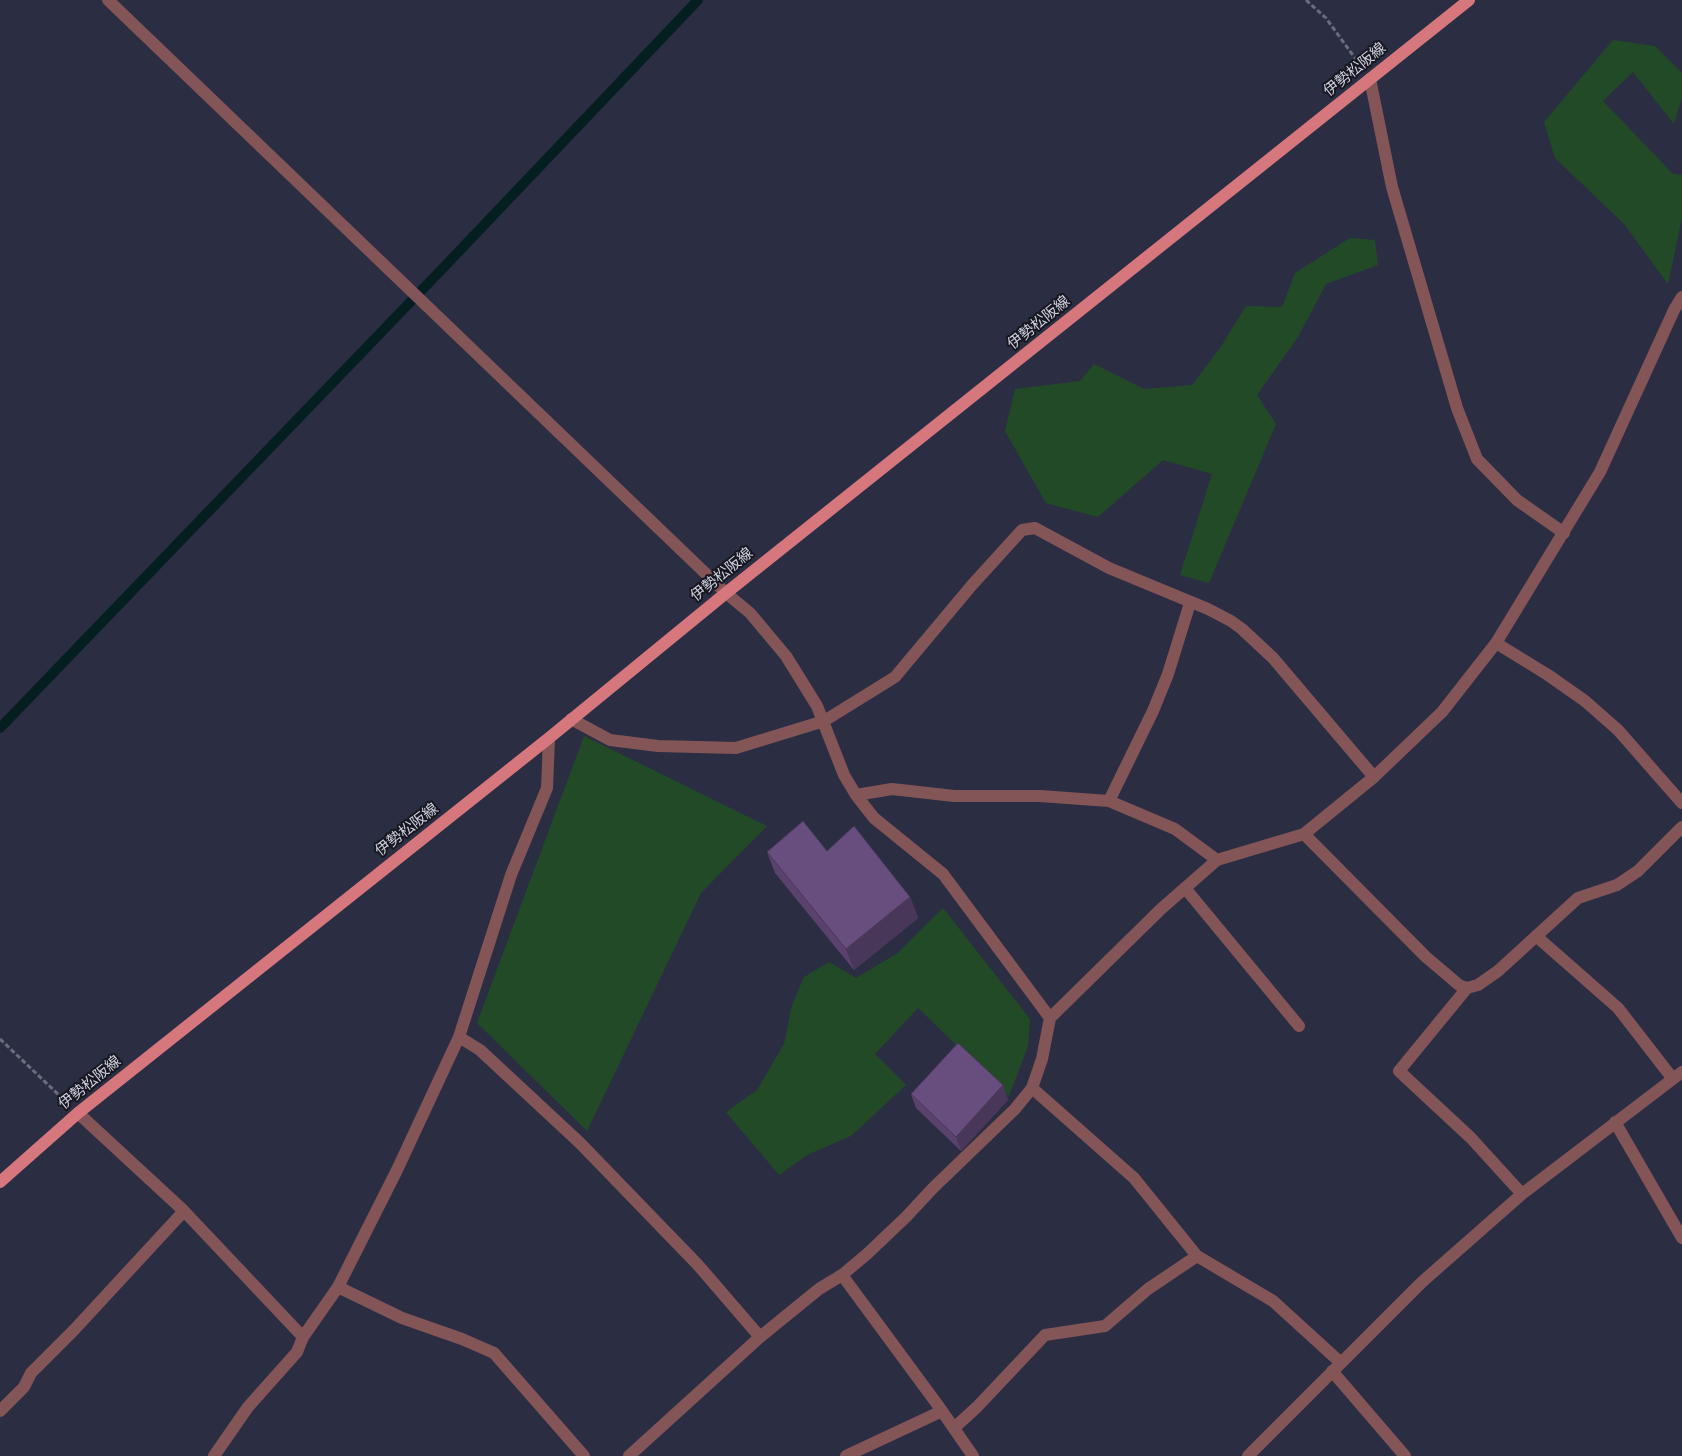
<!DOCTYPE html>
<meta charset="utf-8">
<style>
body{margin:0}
canvas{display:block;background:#2b2d42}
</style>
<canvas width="1682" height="1456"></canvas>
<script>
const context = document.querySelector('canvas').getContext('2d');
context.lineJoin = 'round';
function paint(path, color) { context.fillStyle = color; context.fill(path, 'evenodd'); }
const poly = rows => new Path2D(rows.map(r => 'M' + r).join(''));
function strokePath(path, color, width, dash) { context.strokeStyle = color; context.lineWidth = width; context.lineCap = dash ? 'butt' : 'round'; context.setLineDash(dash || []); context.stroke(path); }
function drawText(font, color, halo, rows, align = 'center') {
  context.font = font + ' "Fira Sans","Noto Sans JP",sans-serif'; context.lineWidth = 4; context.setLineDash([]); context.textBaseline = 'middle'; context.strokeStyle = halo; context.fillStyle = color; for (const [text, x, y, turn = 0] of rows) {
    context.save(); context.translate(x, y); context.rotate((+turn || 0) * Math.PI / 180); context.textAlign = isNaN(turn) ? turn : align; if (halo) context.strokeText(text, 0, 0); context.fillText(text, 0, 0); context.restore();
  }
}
paint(poly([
 [1613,40,1655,46,1682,73,1682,98,1674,124,1633,72,1603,101,1673,174,1682,175,1682,218,1668,284,1624,224,1555,158,1544,122],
 [1350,238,1375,240,1378,265,1326,284,1298,337,1257,395,1276,424,1209,583,1180,575,1212,474,1163,460,1098,517,1046,503,1005,431,1015,389,1080,381,1094,364,1144,389,1192,385,1220,348,1246,306,1282,307,1295,273],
 [584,736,767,826,701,893,587,1131,477,1023],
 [943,908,1030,1019,1028,1046,1009,1096,918,1008,875,1054,906,1085,851,1136,809,1154,779,1175,726,1112,757,1090,784,1044,792,1005,804,977,829,962,856,978,898,953]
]), '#224a26');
strokePath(poly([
 [0,728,445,266,698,0]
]), '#051f20', 10);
strokePath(poly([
 [1306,0,1326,18,1357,61],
 [0,1039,61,1097]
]), '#6b6d7f', 3, [5, 2.5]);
strokePath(poly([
 [108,0,726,593,750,613,786,656,817,706,844,775,856,795,874,818,943,874,1050,1018],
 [1370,79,1392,187,1457,408,1477,459,1517,500,1564,533],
 [1496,643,1548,675,1585,701,1618,730,1682,803],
 [571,719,610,740,658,746,736,748,824,721,895,677,972,585,1022,530,1035,528,1109,568,1208,609,1231,621,1242,629,1273,658,1374,777],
 [856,795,892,789,954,796,1040,796,1109,801,1175,829,1217,860],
 [1109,801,1153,711,1168,674,1190,603],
 [1304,834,1426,957,1459,985,1467,988,1478,985,1498,971,1578,898,1617,885,1638,871,1682,827],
 [1185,888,1299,1026],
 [1536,936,1618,1008,1673,1079],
 [1467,988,1399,1071,1471,1138,1522,1194],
 [459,1037,480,1050,580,1143,698,1265,760,1337],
 [1032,1088,1134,1178,1197,1256,1273,1301,1341,1363],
 [78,1113,184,1211,303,1337],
 [1615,1122,1682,1238],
 [842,1275,937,1404,973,1456],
 [338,1287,402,1318,462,1339,494,1353,584,1456],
 [1332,1371,1405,1456],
 [0,1411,24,1387,31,1373,74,1330,184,1211],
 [954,1428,977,1407,1045,1335,1105,1326,1148,1289,1197,1256],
 [214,1456,248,1407,297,1352,303,1337,338,1287,397,1170,459,1037,511,875,547,788,549,738],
 [629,1456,760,1337,819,1289,842,1275,867,1254,906,1217,933,1188,1015,1109,1032,1088,1042,1059,1050,1018,1161,909,1217,860,1304,834,1374,777,1442,712,1496,643,1600,472,1674,310,1682,297],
 [846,1456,942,1411],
 [1248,1456,1422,1282,1522,1194,1682,1072]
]), '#845557', 12);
strokePath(poly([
 [0,1182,78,1113,549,738,726,593,1469,0]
]), '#d6777d', 12);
paint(poly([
 [827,851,910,897,918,918,854,970,775,873,767,852],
 [1003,1085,1008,1100,961,1151,916,1108,911,1094]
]), '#59436c');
paint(poly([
 [910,897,918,918,854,970,846,949],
 [1003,1085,1008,1100,961,1151,956,1137]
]), '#483758');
const building = poly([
 [803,821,827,851,854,826,910,897,846,949,767,852,803,821],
 [958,1043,1003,1085,956,1137,911,1094,958,1043]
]);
paint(building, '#674e7e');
strokePath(building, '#483758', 1);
drawText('15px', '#d0d1df', '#161720', [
 ["伊勢松阪線",1355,70,-39],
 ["伊勢松阪線",1039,323,-39],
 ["伊勢松阪線",722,575,-39],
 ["伊勢松阪線",407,830,-38],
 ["伊勢松阪線",90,1083,-39]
]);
</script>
